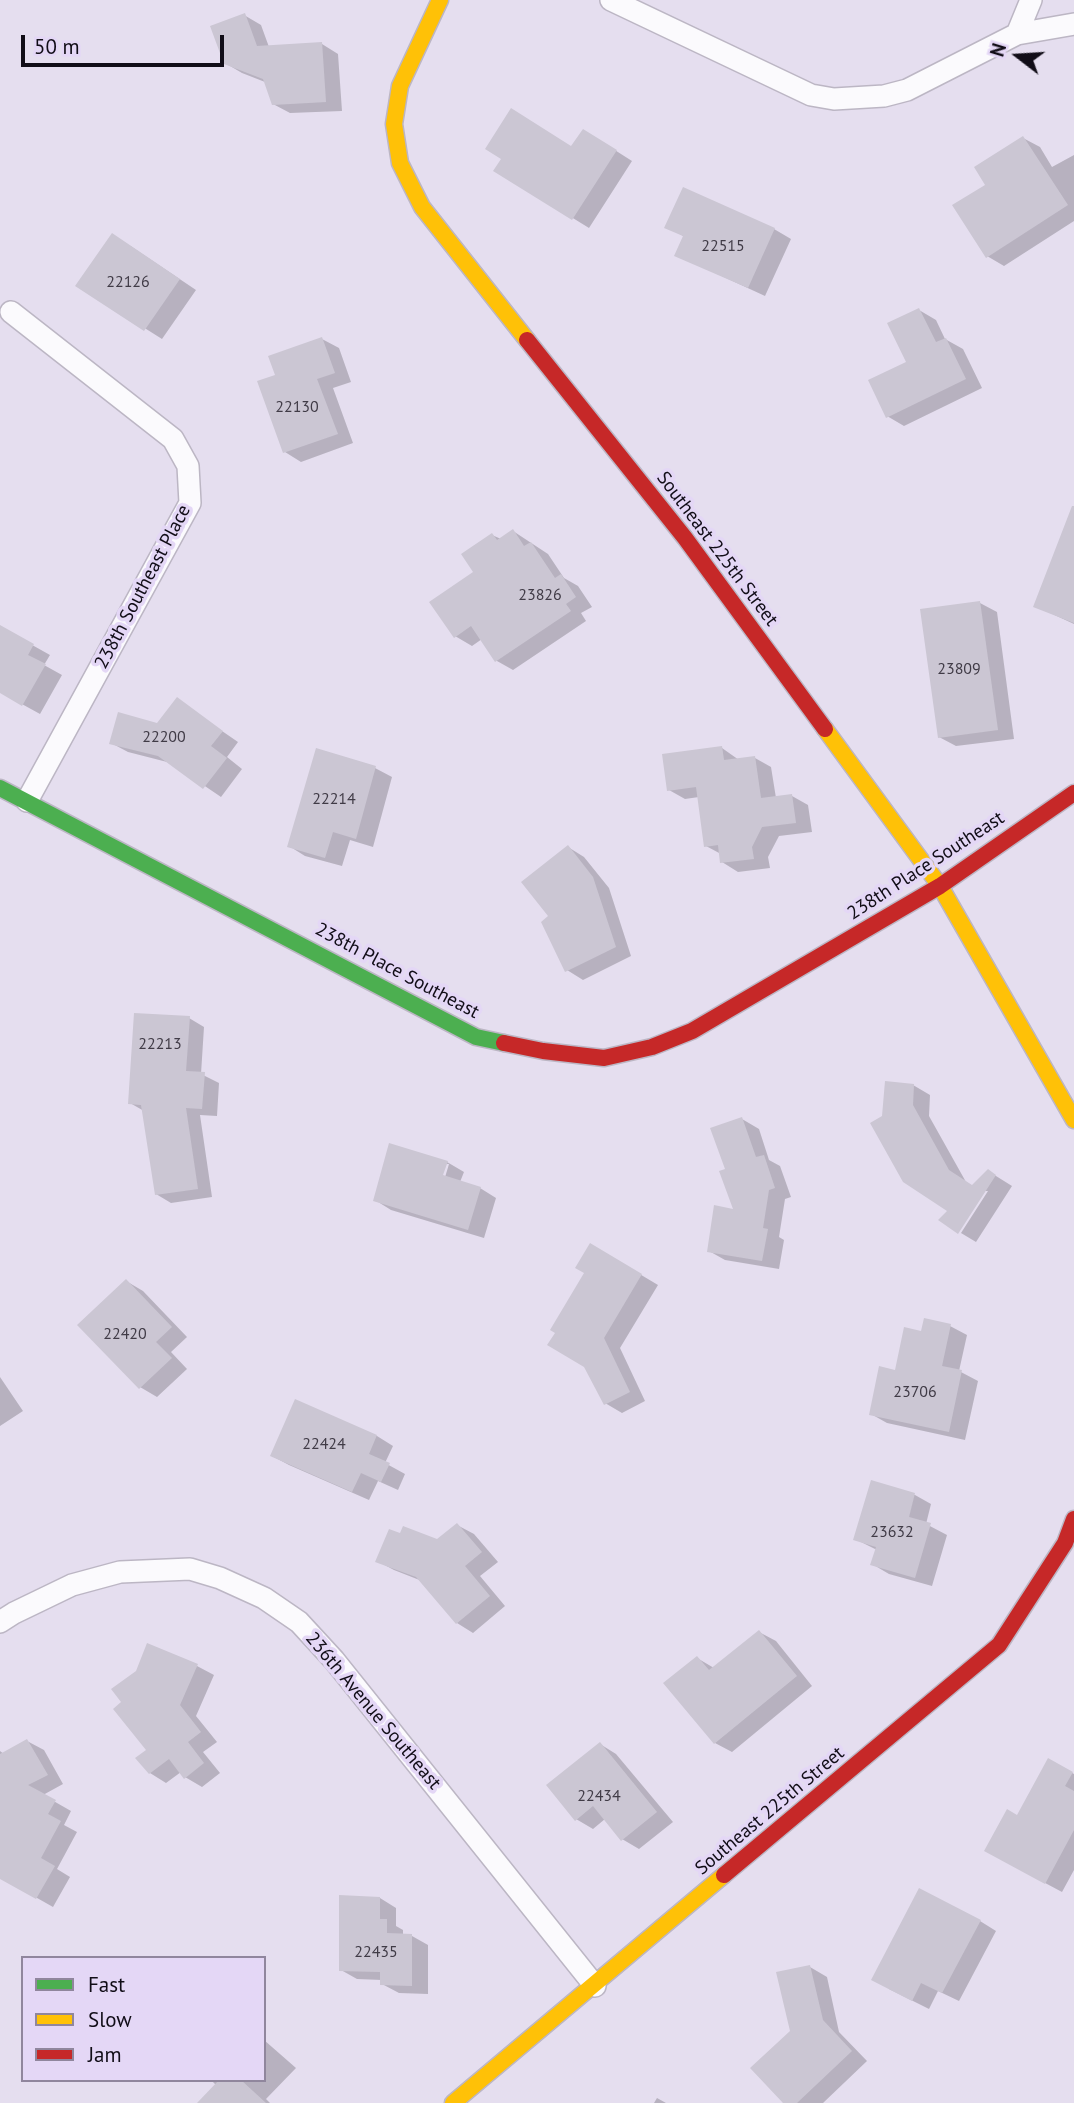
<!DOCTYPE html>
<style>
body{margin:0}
#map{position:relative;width:1074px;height:2103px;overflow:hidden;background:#e5deef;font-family:"PT Sans",sans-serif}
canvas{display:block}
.legend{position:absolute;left:21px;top:1956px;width:245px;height:126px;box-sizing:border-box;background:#e4d7f6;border:2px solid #90869d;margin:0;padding:9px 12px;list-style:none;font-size:21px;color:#110d17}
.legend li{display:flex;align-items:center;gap:14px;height:35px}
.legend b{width:35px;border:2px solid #90869d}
.north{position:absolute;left:983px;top:21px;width:70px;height:70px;-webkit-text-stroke:5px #e4d7f6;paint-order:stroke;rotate:287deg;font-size:19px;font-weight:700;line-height:28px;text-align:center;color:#110d17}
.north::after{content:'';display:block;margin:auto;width:24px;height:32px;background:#110d17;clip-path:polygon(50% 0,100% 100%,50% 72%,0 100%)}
.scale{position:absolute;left:21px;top:35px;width:203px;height:32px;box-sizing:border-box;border:4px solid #110d17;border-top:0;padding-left:9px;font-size:21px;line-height:24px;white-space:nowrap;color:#110d17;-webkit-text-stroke:5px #e4d7f6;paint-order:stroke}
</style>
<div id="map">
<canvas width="1074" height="2103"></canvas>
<ul class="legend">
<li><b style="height:9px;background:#4caf50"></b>Fast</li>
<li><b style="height:9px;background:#ffc107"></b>Slow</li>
<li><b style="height:9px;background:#c62828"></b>Jam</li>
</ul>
<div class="north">N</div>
<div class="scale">50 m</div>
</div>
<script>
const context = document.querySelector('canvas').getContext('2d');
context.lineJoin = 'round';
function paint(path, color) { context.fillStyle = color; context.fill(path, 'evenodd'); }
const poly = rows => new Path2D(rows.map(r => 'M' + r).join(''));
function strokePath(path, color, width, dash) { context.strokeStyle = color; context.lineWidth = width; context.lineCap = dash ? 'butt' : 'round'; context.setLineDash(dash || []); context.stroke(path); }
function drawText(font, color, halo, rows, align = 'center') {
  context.font = font + ' "PT Sans",sans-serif'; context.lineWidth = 7; context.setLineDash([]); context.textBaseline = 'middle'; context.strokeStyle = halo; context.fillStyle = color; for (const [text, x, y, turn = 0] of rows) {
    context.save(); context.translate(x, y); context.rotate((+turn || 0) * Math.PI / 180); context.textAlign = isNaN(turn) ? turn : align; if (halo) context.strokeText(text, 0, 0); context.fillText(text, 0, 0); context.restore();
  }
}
paint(poly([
 [244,15,261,25,269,47,322,44,338,54,342,111,290,113,273,104,265,82,242,73,225,63],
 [1023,138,1040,147,1052,167,1074,155,1074,221,1004,266,987,256,988,185],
 [599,140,632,161,589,228,495,170],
 [666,227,774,229,791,239,765,296,676,255,685,237],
 [129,245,196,290,162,339,78,286],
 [919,310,936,320,945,339,963,349,982,388,904,426,887,416,908,363],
 [322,339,339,348,351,382,333,388,353,443,301,462,285,452,277,376],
 [1074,523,1074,624,1035,606],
 [513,531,548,554,564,578,578,586,592,607,581,613,586,621,513,670,497,661,482,639,472,646,455,636,475,572,492,535,501,539],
 [980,603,997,612,1014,739,956,746,939,737],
 [0,627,50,655,44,665,62,675,40,714,0,692],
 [177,700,238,742,227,757,242,769,221,797,171,763,128,752,111,743,158,725],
 [722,748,739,760,755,758,771,767,776,798,792,796,808,805,812,832,779,836,768,857,770,868,738,872,722,862,721,854,706,846,699,797,685,799,669,790],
 [317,751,375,768,392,777,373,847,350,840,342,866,305,856,289,846],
 [568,847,584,857,609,888,631,956,583,980,567,970,551,917],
 [189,1018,204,1027,201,1074,219,1083,217,1116,200,1115,212,1197,171,1203,156,1194,144,1111,130,1103],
 [913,1085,930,1095,929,1116,966,1182,973,1187,988,1171,1012,1186,976,1242,961,1233,988,1191,984,1191,950,1211,884,1117],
 [742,1119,759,1129,769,1160,780,1166,791,1197,785,1199,779,1237,784,1240,779,1269,725,1260,709,1251,735,1211,727,1170],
 [447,1162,464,1172,460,1182,480,1188,496,1198,484,1238,391,1210,375,1200],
 [445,1164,449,1164,443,1184,439,1183],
 [591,1245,658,1285,620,1348,645,1401,622,1413,605,1403,586,1365,557,1332,586,1272],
 [126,1281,143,1291,187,1337,171,1352,187,1369,157,1397,140,1387],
 [950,1326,967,1335,959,1371,978,1381,965,1440,887,1423,871,1414,922,1333],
 [0,1377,23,1411,0,1426],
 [296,1402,377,1436,393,1446,385,1463,405,1474,398,1490,378,1481,369,1500,289,1465,272,1456],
 [872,1482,915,1495,931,1504,926,1524,947,1535,932,1586,889,1574,872,1564,877,1550,855,1539],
 [457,1525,474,1534,498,1562,480,1576,505,1606,473,1633,457,1623,422,1581,394,1570,377,1561,437,1542],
 [759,1632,776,1641,812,1686,732,1752,715,1743,697,1658,714,1668],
 [148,1645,197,1666,214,1675,196,1716,217,1742,203,1752,220,1773,202,1787,185,1777,181,1772,166,1783,150,1773,148,1750,124,1703],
 [27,1741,44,1750,63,1784,43,1795,71,1811,64,1825,77,1832,57,1869,70,1877,53,1907,0,1877,0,1751,4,1754],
 [600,1744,616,1754,673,1822,639,1849,622,1839,605,1819,593,1829,576,1819],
 [1049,1761,1074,1774,1074,1870,1062,1892,1002,1860,1018,1817],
 [380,1898,396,1908,396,1926,403,1930,403,1936,412,1936,428,1945,428,1994,399,1993,382,1984,382,1980,357,1979,341,1970],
 [980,1921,996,1931,959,2001,938,1991,929,2009,889,1989],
 [810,1967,827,1977,839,2032,867,2061,823,2103,786,2103,792,2032],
 [264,2040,296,2068,266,2099,270,2103,204,2103,216,2085,211,2080,264,2080],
 [657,2098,666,2103,654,2103]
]), '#0003');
paint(poly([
 [245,13,257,46,322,42,326,102,272,105,263,79,224,64,210,26],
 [511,108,571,146,583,129,617,150,572,220,493,171,501,159,485,149],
 [1023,136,1068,205,986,258,952,205,985,185,974,167],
 [683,187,775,228,748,288,674,256,683,236,664,228],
 [112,233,180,279,144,331,75,286],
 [919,308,936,342,946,338,966,379,886,418,868,380,906,362,887,323],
 [322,337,335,373,317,379,338,434,283,453,257,381,275,375,268,356],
 [1072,506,1074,506,1074,623,1033,607],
 [513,529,524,546,531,542,555,578,561,574,576,597,566,604,571,611,495,662,471,626,454,638,429,602,473,572,461,554,492,533,497,540],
 [980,601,998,730,938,738,920,609],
 [0,625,34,644,28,655,46,664,22,706,0,693],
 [177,697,223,731,211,746,227,758,203,789,158,756,109,744,118,712,157,723],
 [722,746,724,760,755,756,761,798,792,794,796,823,762,827,752,847,754,859,720,863,718,845,704,847,696,787,667,791,662,754],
 [316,748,376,766,356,839,333,832,325,858,287,847],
 [568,845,593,877,616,947,565,972,541,922,548,916,521,882],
 [134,1013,190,1016,186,1071,205,1072,202,1109,186,1108,198,1189,155,1195,141,1105,128,1104],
 [885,1081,914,1084,913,1105,949,1170,972,1185,988,1169,996,1175,958,1234,938,1220,947,1211,903,1182,870,1123,882,1116],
 [742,1117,756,1157,764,1155,775,1188,769,1190,763,1228,768,1229,762,1261,707,1252,714,1205,733,1209,719,1171,725,1169,710,1128],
 [389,1143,448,1161,443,1175,481,1187,468,1230,373,1201],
 [590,1243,642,1274,604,1338,630,1392,604,1405,584,1367,547,1345,555,1333,550,1330,584,1273,575,1268],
 [126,1279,172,1327,156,1342,172,1358,139,1389,77,1325],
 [924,1318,951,1324,942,1366,962,1370,949,1432,869,1415,879,1366,895,1370,904,1327,921,1331],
 [295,1399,377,1435,369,1454,390,1463,381,1482,361,1473,352,1492,270,1456],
 [871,1480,915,1493,909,1517,931,1523,915,1578,870,1565,876,1547,853,1540],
 [457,1523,482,1552,465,1566,490,1596,456,1624,416,1577,375,1562,389,1529,400,1533,403,1526,437,1539],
 [759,1630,797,1676,714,1744,663,1683,697,1656,709,1670],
 [147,1643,198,1664,180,1705,201,1732,188,1742,204,1763,184,1779,169,1759,149,1774,135,1758,146,1750,113,1709,121,1702,111,1689,136,1671],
 [27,1739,48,1775,28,1785,56,1800,48,1814,61,1821,41,1858,55,1866,36,1899,0,1879,0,1754],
 [600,1742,657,1812,621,1841,593,1806,575,1821,546,1785],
 [1048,1758,1073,1772,1065,1786,1074,1791,1074,1830,1045,1884,984,1851,1007,1809,1017,1815],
 [919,1888,981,1920,942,1993,921,1983,912,2001,871,1980],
 [339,1895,380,1897,380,1919,387,1919,387,1933,412,1934,412,1986,380,1985,380,1972,339,1971],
 [810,1965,823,2020,852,2051,797,2103,783,2103,750,2068,790,2031,776,1972],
 [219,2080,241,2080,266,2103,197,2103]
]), '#cbc6d3');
const street = poly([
 [611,0,811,95,834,99,884,96,907,90,1017,34,1074,24],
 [1017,34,1031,0],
 [11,312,173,439,188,466,190,503,27,801],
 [0,1622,14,1613,72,1585,120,1572,190,1569,220,1578,264,1598,299,1622,334,1660,595,1986]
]);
const fast = poly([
 [0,788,476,1037,504,1043]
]);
const slow = poly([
 [440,0,400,86,394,124,400,163,422,207,527,340],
 [825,729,940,886,1074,1120],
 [453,2103,724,1875]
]);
const jam = poly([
 [527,340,685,538,825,729],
 [504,1043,543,1051,604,1058,652,1047,692,1031,940,886,1074,793],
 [724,1875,999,1645,1065,1543,1074,1519]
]);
strokePath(street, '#bcb6c4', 24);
strokePath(fast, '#bcb6c4', 19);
strokePath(slow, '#bcb6c4', 19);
strokePath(jam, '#bcb6c4', 19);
strokePath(street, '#fbfafd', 21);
strokePath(fast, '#4caf50', 16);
strokePath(slow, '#ffc107', 16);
strokePath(jam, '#c62828', 16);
drawText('16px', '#403b46', null, [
 ["22515",723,246],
 ["22126",128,282],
 ["22130",297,407],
 ["23826",540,595],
 ["23809",959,669],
 ["22200",164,737],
 ["22214",334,799],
 ["22213",160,1044],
 ["22420",125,1334],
 ["23706",915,1392],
 ["22424",324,1444],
 ["23632",892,1532],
 ["22434",599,1796],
 ["22435",376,1952]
]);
drawText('19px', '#110d17', '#e4d7f6', [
 ["Southeast 225th Street",717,549,53],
 ["238th Southeast Place",143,587,-62],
 ["238th Place Southeast",926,866,-33],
 ["238th Place Southeast",397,971,28],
 ["236th Avenue Southeast",373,1711,50],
 ["Southeast 225th Street",770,1811,-40]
]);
</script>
